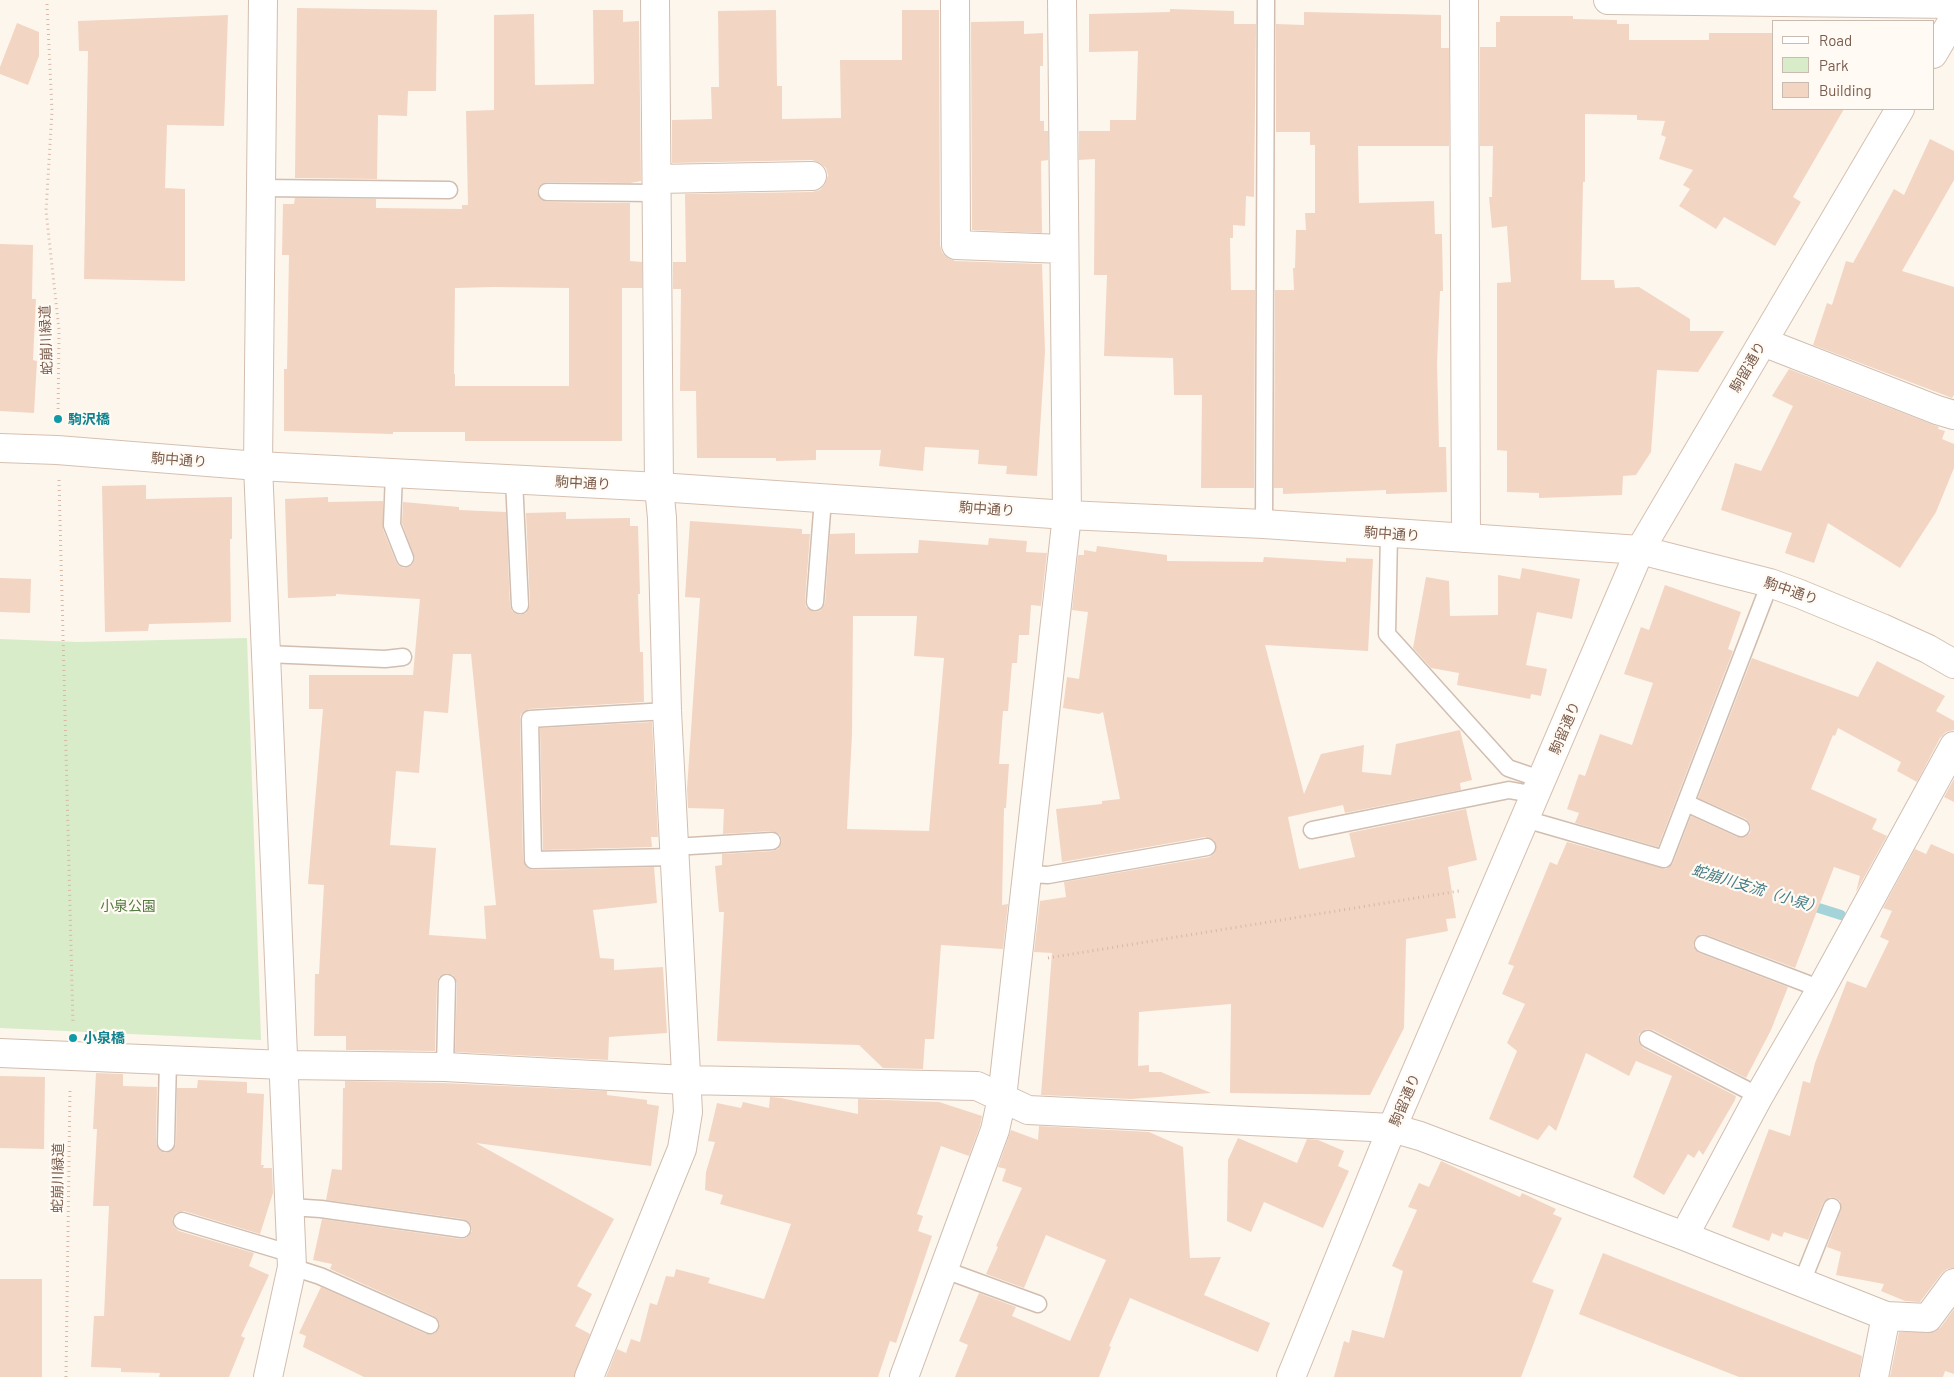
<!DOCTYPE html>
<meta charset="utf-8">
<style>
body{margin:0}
#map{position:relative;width:1954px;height:1377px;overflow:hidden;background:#fdf6ec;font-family:Barlow,sans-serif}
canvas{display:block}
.legend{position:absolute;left:1772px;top:20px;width:162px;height:90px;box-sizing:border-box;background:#fffaf3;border:1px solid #cabbb1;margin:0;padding:6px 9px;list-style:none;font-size:15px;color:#7a5c4d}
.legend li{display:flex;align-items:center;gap:10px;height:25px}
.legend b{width:25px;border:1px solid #cabbb1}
</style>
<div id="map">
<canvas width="1954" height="1377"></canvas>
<ul class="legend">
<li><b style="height:6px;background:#fff"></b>Road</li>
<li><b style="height:14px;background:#d8ecc9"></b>Park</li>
<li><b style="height:14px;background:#f3d5c3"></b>Building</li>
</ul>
</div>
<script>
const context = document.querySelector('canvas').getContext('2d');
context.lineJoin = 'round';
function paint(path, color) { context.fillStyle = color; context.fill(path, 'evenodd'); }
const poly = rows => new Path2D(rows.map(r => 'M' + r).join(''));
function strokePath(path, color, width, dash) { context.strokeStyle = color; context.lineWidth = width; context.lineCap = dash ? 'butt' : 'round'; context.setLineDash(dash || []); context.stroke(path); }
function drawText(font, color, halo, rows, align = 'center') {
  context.font = font + ' Barlow,"Noto Sans JP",sans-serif'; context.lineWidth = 4.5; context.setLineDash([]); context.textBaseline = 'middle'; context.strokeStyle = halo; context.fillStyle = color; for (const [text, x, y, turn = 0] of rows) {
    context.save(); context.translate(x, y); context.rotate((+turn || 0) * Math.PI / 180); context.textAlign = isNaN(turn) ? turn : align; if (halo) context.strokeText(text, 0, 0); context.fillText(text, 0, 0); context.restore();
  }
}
paint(poly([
 [247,638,261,1040,0,1028,0,639,77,642]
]), '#d8ecc9');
strokePath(poly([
 [1806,904,1841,915]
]), '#a5d3da', 10);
paint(poly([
 [297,8,437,10,436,91,408,91,407,116,378,115,377,179,295,178],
 [1170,9,1234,11,1234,24,1256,24,1254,197,1246,196,1245,226,1233,225,1233,238,1230,238,1231,290,1255,290,1254,488,1201,488,1202,395,1174,395,1173,358,1104,356,1107,275,1094,275,1095,159,1079,160,1079,131,1110,131,1110,120,1136,120,1138,51,1089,52,1089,14,1170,12],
 [593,10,623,10,623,22,639,21,641,181,630,183,547,182,539,187,537,192,542,200,547,202,630,203,630,261,642,262,642,288,622,288,622,441,465,441,465,432,393,432,393,434,284,431,284,369,287,369,289,255,282,255,283,204,294,204,295,198,376,199,376,208,462,209,462,205,468,205,466,111,494,110,494,15,534,14,535,85,594,84],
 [493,287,569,288,569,386,455,386,455,374,454,374,455,288],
 [776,10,777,86,782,86,782,119,841,118,840,60,902,60,902,10,939,10,940,245,942,252,948,258,955,261,1042,264,1045,352,1037,476,1006,474,1007,466,978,464,979,450,925,447,923,471,879,466,881,450,816,450,816,460,776,461,776,458,697,458,696,391,680,391,681,289,673,289,673,262,686,262,685,194,812,192,820,190,825,184,828,175,826,168,820,163,812,160,672,163,672,120,712,119,711,87,719,87,718,11],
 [1304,12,1441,15,1441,48,1449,48,1449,146,1358,146,1359,203,1434,201,1435,234,1442,234,1443,291,1440,291,1437,363,1439,447,1446,447,1447,492,1386,494,1386,490,1283,494,1283,488,1274,488,1275,290,1294,290,1293,268,1295,268,1296,230,1306,230,1305,213,1315,213,1315,145,1310,145,1310,132,1276,132,1276,24,1304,25],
 [228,15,224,126,167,125,165,188,185,189,185,281,84,279,88,51,79,51,78,21],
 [1500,16,1573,16,1573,19,1617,20,1617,24,1629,24,1629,40,1709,40,1709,33,1773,33,1773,109,1844,109,1793,197,1801,202,1775,246,1724,217,1716,229,1679,206,1690,189,1683,185,1693,170,1659,159,1666,137,1661,135,1665,121,1637,120,1637,115,1585,114,1585,182,1583,182,1581,280,1614,280,1615,288,1639,287,1690,319,1690,331,1724,331,1698,372,1657,370,1651,452,1636,475,1623,476,1622,495,1539,498,1539,493,1507,492,1507,451,1497,450,1497,283,1511,282,1507,226,1492,228,1489,197,1492,197,1493,146,1480,146,1480,47,1496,47,1496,22,1500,22],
 [1024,21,1024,34,1043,33,1043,66,1040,66,1040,121,1044,121,1044,131,1048,131,1048,160,1041,161,1042,233,972,230,971,22],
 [17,23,39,32,39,56,28,85,0,74,0,67],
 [1930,139,1954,151,1954,180,1902,271,1954,287,1954,395,1952,398,1813,345,1827,303,1832,305,1846,261,1853,263,1894,189,1904,195],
 [0,244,33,245,32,299,36,299,33,360,37,361,34,413,0,411],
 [1789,369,1939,427,1938,429,1945,431,1942,439,1954,444,1954,468,1936,512,1900,568,1828,523,1814,563,1785,553,1792,533,1721,510,1735,463,1761,471,1793,406,1772,396],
 [146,485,146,499,232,497,232,539,230,539,231,622,149,624,148,631,105,632,102,486],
 [328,497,328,502,383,501,383,529,396,562,399,566,404,568,412,565,415,559,402,523,403,502,459,507,459,510,506,512,510,605,512,611,520,615,526,613,530,605,526,513,566,512,566,519,630,518,630,526,638,526,640,594,638,594,640,652,643,652,644,702,529,709,521,714,520,719,523,860,528,868,533,870,654,867,657,903,593,910,600,958,614,959,614,970,663,967,667,1033,609,1037,608,1060,455,1052,457,983,453,975,447,973,439,977,437,983,435,1051,346,1050,346,1036,314,1036,315,974,319,974,324,885,308,884,323,709,309,709,309,675,413,675,420,599,336,594,336,596,288,598,285,499],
 [453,654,471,654,496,905,484,906,486,939,429,935,436,848,390,845,396,771,419,773,424,711,448,713],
 [690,521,802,529,802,534,810,534,805,601,806,607,814,612,820,611,825,603,830,534,855,533,855,554,918,553,919,540,988,545,989,538,1027,541,1026,552,1047,553,1041,606,1031,605,1029,635,1019,635,1017,663,1012,663,1008,711,1003,711,999,764,1009,764,1006,808,1004,808,1002,905,1008,904,1003,949,941,945,934,1039,925,1039,923,1069,883,1068,859,1045,717,1041,724,912,719,912,715,866,722,865,722,854,773,851,778,849,782,841,780,835,772,831,723,834,724,809,688,808,687,789,700,598,685,597],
 [853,616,917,616,914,656,944,658,929,831,847,829,852,735],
 [1097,546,1167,555,1167,561,1263,562,1264,557,1346,562,1346,558,1373,559,1368,651,1265,645,1304,794,1321,754,1364,745,1362,772,1391,775,1396,744,1460,730,1472,780,1460,783,1461,790,1345,813,1343,805,1288,817,1299,869,1355,857,1349,833,1466,809,1477,860,1448,867,1456,918,1446,919,1448,931,1406,939,1404,1028,1370,1095,1230,1093,1231,1004,1139,1012,1138,1066,1149,1065,1149,1072,1161,1072,1211,1093,1131,1099,1041,1095,1052,953,1034,952,1040,901,1066,897,1064,882,1209,857,1214,854,1216,850,1214,840,1205,837,1062,862,1056,809,1102,804,1102,801,1120,799,1103,712,1099,714,1063,708,1067,677,1079,679,1088,612,1072,610,1078,555,1084,555,1084,550,1096,552],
 [1522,568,1580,579,1572,619,1537,612,1526,665,1547,669,1541,696,1531,694,1530,699,1457,685,1459,673,1431,668,1413,648,1426,577,1449,581,1450,616,1498,615,1498,575,1520,579],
 [0,578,31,579,30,613,0,612],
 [1665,585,1741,612,1728,649,1733,651,1658,847,1575,823,1579,813,1567,809,1579,774,1585,776,1600,734,1632,745,1653,683,1624,674,1641,627,1649,630],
 [1752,658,1858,697,1877,661,1945,696,1936,711,1954,721,1954,730,1946,732,1940,738,1917,782,1897,771,1901,762,1838,728,1835,736,1833,735,1811,789,1877,819,1872,829,1887,836,1856,892,1860,876,1834,867,1795,968,1707,935,1701,934,1694,940,1693,946,1699,953,1788,987,1771,1030,1746,1078,1653,1030,1647,1029,1639,1034,1638,1040,1643,1048,1736,1096,1735,1100,1703,1155,1699,1150,1694,1158,1688,1154,1664,1195,1633,1177,1672,1076,1636,1061,1629,1076,1586,1053,1556,1131,1549,1125,1538,1140,1489,1119,1517,1051,1507,1043,1525,1004,1502,994,1514,966,1508,964,1550,862,1557,865,1567,842,1666,869,1673,863,1691,816,1737,837,1746,836,1750,833,1751,827,1746,819,1698,798],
 [652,722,658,837,651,837,652,847,543,850,540,728],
 [1954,779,1954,802,1944,797],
 [1931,844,1954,854,1954,1268,1947,1269,1942,1273,1920,1302,1905,1301,1881,1291,1884,1284,1836,1275,1841,1252,1827,1247,1841,1210,1840,1201,1836,1198,1830,1197,1823,1203,1808,1240,1784,1232,1782,1237,1772,1233,1769,1241,1732,1227,1769,1129,1790,1136,1803,1081,1810,1083,1815,1063,1847,981,1866,988,1889,941,1880,937,1892,911,1883,908,1915,849,1926,854],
 [96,1073,123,1074,123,1086,157,1087,156,1143,158,1148,165,1153,171,1151,176,1144,177,1088,197,1088,198,1080,247,1082,247,1093,264,1094,261,1165,264,1165,263,1168,272,1168,273,1193,260,1234,184,1211,176,1213,172,1219,174,1227,179,1231,254,1253,249,1266,269,1275,241,1336,245,1338,229,1377,159,1377,160,1373,121,1372,121,1368,91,1367,94,1316,104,1316,109,1206,93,1206,97,1129,93,1129],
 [0,1076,45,1077,44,1149,0,1148],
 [345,1081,444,1083,607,1091,607,1095,647,1100,647,1104,659,1106,651,1166,476,1143,614,1219,577,1286,592,1294,575,1326,590,1334,574,1377,364,1377,303,1347,306,1336,299,1333,321,1287,426,1334,435,1333,440,1324,438,1320,434,1316,330,1269,332,1264,313,1260,322,1219,461,1239,466,1238,472,1231,471,1225,463,1219,326,1200,332,1169,342,1170,343,1088,345,1088],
 [770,1097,781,1098,858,1114,858,1099,939,1102,982,1116,980,1126,969,1156,941,1146,917,1214,923,1216,918,1231,932,1236,896,1343,890,1341,878,1377,606,1377,617,1349,626,1353,631,1339,640,1342,650,1303,657,1305,666,1276,674,1277,676,1269,710,1278,708,1283,764,1299,791,1224,720,1204,723,1195,705,1190,706,1172,715,1142,708,1141,717,1103,741,1108,743,1102,769,1108],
 [1039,1126,1149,1132,1183,1147,1190,1258,1221,1257,1204,1295,1270,1323,1258,1352,1130,1298,1109,1346,1111,1347,1099,1377,955,1377,968,1345,959,1341,979,1293,1016,1307,1012,1316,1070,1341,1106,1260,1046,1235,1024,1288,986,1274,998,1247,996,1246,1022,1188,1002,1181,1006,1169,998,1167,1011,1130,1038,1140],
 [1238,1138,1297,1163,1307,1139,1318,1140,1344,1151,1338,1166,1349,1171,1323,1228,1264,1202,1251,1232,1227,1221,1228,1160],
 [1441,1161,1520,1197,1522,1193,1556,1209,1553,1214,1562,1218,1532,1282,1554,1290,1521,1377,1334,1377,1344,1341,1349,1343,1352,1330,1384,1338,1403,1271,1392,1266,1417,1210,1408,1207,1419,1183,1429,1187],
 [1603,1253,1862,1356,1859,1377,1739,1377,1579,1314],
 [0,1279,42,1279,42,1377,0,1377],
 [1954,1309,1954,1374,1945,1371,1943,1377,1890,1377,1899,1332,1934,1332,1941,1327]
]), '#f3d5c3');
const lane = poly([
 [261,188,449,190],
 [547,192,657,193],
 [394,473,392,525,405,558],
 [514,480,520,605],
 [1264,524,1266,0],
 [1389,534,1387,634,1508,768,1543,780],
 [815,602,823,499],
 [266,654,385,659,403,657],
 [667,711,530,719,533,860,674,857],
 [1686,803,1741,828],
 [1525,819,1664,859,1770,583],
 [1312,830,1509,790,1536,795],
 [674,847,772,841],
 [1027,874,1048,875,1207,847],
 [1703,944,1821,989],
 [1648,1039,1759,1096],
 [445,1067,447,983],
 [166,1143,168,1060],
 [290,1207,321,1209,462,1229],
 [182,1221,292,1254],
 [292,1267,320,1276,430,1325],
 [945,1270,1038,1304],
 [1802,1282,1832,1207]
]);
const street = poly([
 [263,0,258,466,292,1267,268,1377],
 [955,0,956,245,1064,249],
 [1464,0,1466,538],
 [1608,0,1954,4],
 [657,179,812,176],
 [1763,342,1937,410,1954,415],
 [0,1053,284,1065,445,1067,685,1080,977,1086,1028,1110,1392,1128,1420,1136,1684,1236,1886,1316,1928,1318,1954,1283],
 [1684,1236,1759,1096,1821,989,1954,746],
 [589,1377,682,1149,688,1112,667,711,662,518,659,487,655,0],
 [904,1377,995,1130,1002,1098,1067,515,1062,0],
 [1874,1377,1886,1316]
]);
const secondary = poly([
 [1933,54,1954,18],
 [0,448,57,450,258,466,659,487,1067,515,1264,524,1640,550,1770,583,1800,594,1882,628,1928,649,1954,664],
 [1291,1377,1392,1128,1640,550,1900,109]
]);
strokePath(lane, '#d1beb0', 19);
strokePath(street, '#d1beb0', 30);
strokePath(secondary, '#d6c0b0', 30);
strokePath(poly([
 [47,4,52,111,46,211,59,330,58,419],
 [59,480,73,1024],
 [1048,958,1459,891],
 [66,1377,70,1088]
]), '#d9b8a5', 3, [1, 4]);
strokePath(lane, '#fff', 16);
strokePath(street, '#fff', 28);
strokePath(secondary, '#fff', 28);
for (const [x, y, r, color] of [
 [58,419,5,"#0f9aa8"],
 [73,1038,5,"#0f9aa8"]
]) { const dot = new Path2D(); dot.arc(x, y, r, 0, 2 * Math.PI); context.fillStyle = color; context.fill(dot); strokePath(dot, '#fffaf3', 2); }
drawText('14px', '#7a5c4d', '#fffaf3', [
 ["蛇崩川緑道",46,340,-92],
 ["駒留通り",1748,367,-60],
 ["駒中通り",179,460,4],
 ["駒中通り",583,483,3],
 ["駒中通り",987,509,4],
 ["駒中通り",1392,534,4],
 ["駒中通り",1791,591,19],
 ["駒留通り",1565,728,-67],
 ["駒留通り",1405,1100,-67],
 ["蛇崩川緑道",58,1178,-89]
]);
drawText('bold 14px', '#0d838f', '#fffaf3', [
 ["駒沢橋",68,419],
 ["小泉橋",83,1038]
], 'left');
drawText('14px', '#537a41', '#fffaf3', [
 ["小泉公園",128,906]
]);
drawText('italic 15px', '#437c86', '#fffaf3', [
 ["蛇崩川支流（小泉）",1757,889,17]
]);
</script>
